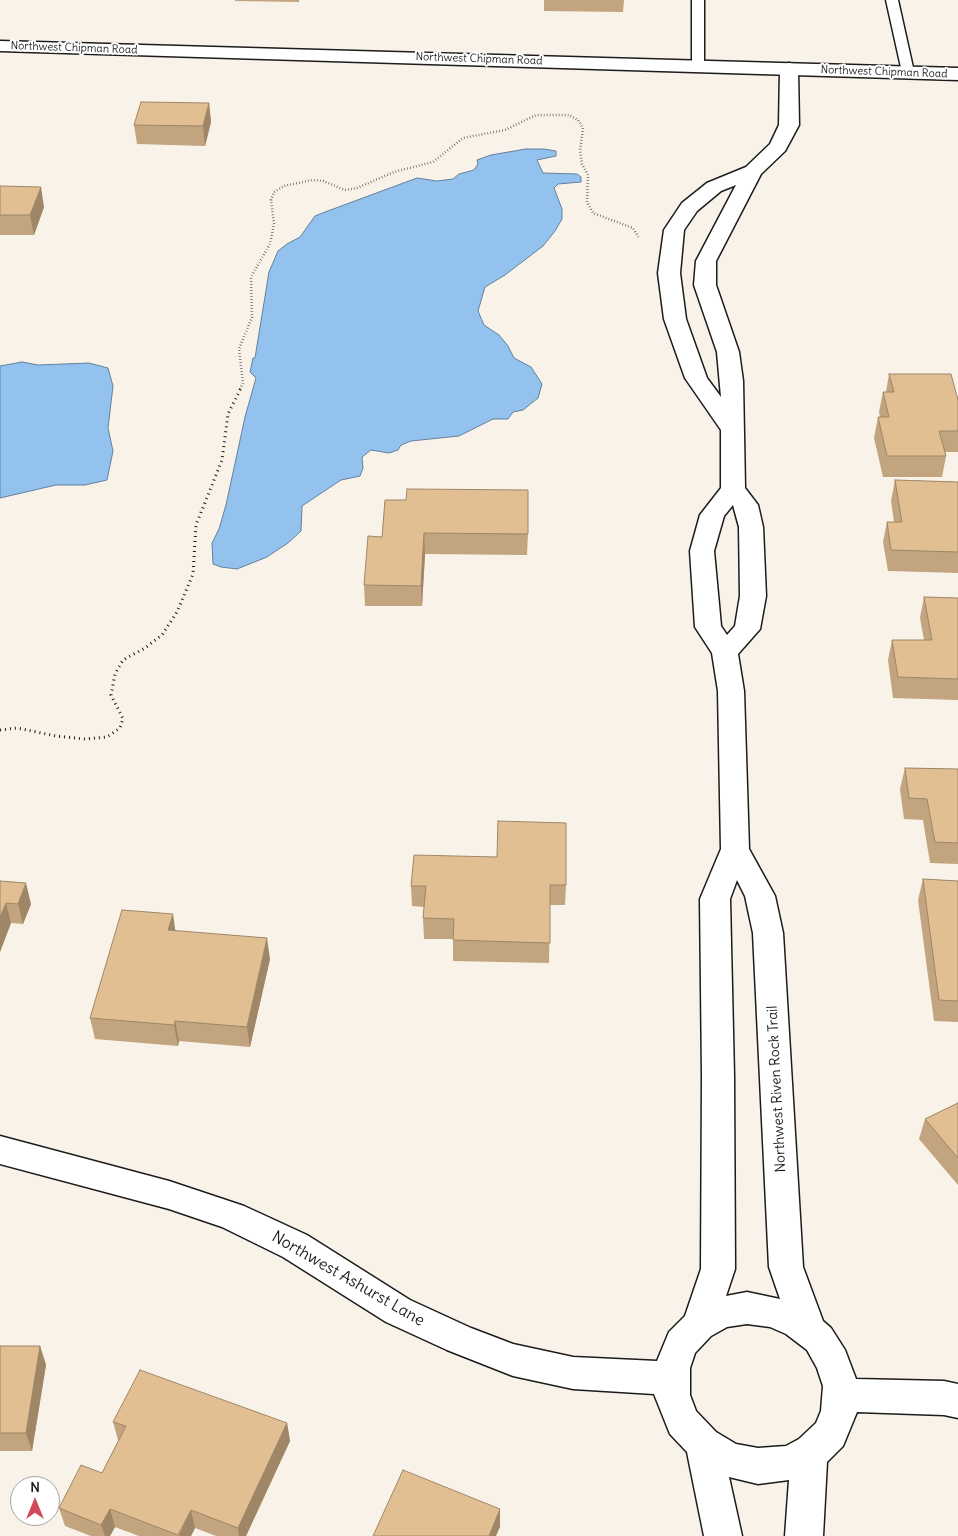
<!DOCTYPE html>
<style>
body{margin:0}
#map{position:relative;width:958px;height:1536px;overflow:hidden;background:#f9f2e9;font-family:Delius,sans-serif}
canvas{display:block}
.north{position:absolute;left:10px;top:1476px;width:50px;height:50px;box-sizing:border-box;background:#fff;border:1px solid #a4a4a4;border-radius:50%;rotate:0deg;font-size:14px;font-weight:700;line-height:20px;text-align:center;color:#1c1c1c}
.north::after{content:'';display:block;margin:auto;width:18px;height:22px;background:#d1495b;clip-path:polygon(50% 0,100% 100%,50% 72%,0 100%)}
</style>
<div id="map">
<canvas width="958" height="1536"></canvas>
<div class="north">N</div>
</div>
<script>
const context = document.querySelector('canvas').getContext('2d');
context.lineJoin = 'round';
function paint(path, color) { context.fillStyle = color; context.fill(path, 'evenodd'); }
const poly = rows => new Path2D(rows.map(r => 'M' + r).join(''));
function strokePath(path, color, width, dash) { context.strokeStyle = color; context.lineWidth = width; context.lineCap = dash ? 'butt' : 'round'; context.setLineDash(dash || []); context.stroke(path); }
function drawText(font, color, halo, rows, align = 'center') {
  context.font = font + ' Delius,sans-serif'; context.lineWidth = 4; context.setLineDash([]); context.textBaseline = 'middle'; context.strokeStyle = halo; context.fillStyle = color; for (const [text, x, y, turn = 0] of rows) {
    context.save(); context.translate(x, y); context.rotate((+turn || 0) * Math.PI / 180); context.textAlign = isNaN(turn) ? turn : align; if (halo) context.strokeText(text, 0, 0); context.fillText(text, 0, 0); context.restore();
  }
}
const water = poly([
 [526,149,544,149,556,151,556,156,537,160,543,173,577,174,581,177,581,182,558,184,554,188,562,209,562,219,555,231,543,246,505,275,485,287,478,311,484,325,499,335,508,346,514,358,531,367,542,384,538,398,523,410,513,412,508,419,493,419,459,436,411,441,401,445,398,450,389,453,371,450,362,457,363,468,360,476,341,480,302,506,301,531,288,543,267,557,237,569,221,567,213,564,212,543,219,529,226,505,245,417,256,378,250,372,253,358,255,358,269,272,278,251,287,244,300,237,315,216,325,212,417,178,437,181,453,179,459,174,474,170,478,164,477,160,491,155,526,149],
 [22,362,38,365,89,363,108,368,113,386,108,428,113,451,107,480,85,485,56,485,0,498,0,366,22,362]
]);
paint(water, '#93c2ee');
strokePath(water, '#63809a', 1);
const lane = poly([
 [692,0,704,0,704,66,698,70,692,66,692,0],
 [886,0,898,0,914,72,912,75,904,75,902,72,886,0]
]);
const street = poly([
 [789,63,795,65,798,69,799,125,785,151,761,174,716,261,716,285,739,352,743,381,745,488,758,505,763,527,766,596,760,629,738,654,744,691,749,849,775,896,783,933,803,1267,823,1321,831,1328,845,1350,856,1379,944,1381,958,1384,958,1418,944,1415,857,1412,843,1446,827,1462,823,1536,785,1536,789,1480,758,1484,729,1477,742,1536,704,1536,687,1452,670,1434,654,1394,573,1389,513,1376,447,1350,386,1322,283,1257,222,1227,169,1209,0,1164,0,1136,169,1181,244,1206,307,1235,410,1300,471,1328,513,1344,573,1357,657,1361,669,1332,685,1316,701,1269,702,1076,700,899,721,849,718,691,712,653,695,627,690,551,700,515,721,488,721,430,685,378,664,319,658,273,664,230,682,203,707,183,746,167,770,144,779,125,780,69,783,65,789,63],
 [736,185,696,261,694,285,717,352,721,397,707,378,686,319,680,273,684,230,697,211,721,191,736,185],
 [733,505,739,527,740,596,735,626,727,635,721,626,714,551,724,516,733,505],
 [737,880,745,896,753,933,769,1267,780,1299,747,1292,726,1296,735,1269,734,1076,730,899,737,880],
 [747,1324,770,1327,786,1334,807,1350,817,1368,823,1386,821,1411,816,1423,799,1439,786,1446,758,1448,736,1444,716,1432,696,1411,690,1395,690,1368,695,1353,711,1336,727,1327,747,1324]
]);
const secondary = poly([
 [0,41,958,68,958,80,0,51,0,41]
]);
strokePath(lane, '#1c1c1c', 3);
strokePath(street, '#1c1c1c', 3);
strokePath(secondary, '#1c1c1c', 3);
strokePath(poly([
 [240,389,243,383,239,349,252,317,251,277,270,244,274,224,271,200,274,192,284,186,312,180,323,181,345,190,357,188,394,172,433,162,463,138,505,130,536,115,569,115,578,120,583,128,580,151,582,164,588,175,587,202,593,213,633,228,639,238]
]), '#1c1c1c', 2.5, [0.5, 2.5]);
strokePath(poly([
 [0,730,17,728,56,736,85,739,107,737,120,728,123,719,111,695,115,674,123,660,145,648,162,635,177,612,193,574,196,525,222,460,228,414,241,388]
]), '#1c1c1c', 3, [1, 4]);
paint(lane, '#fff');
paint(street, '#fff');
paint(secondary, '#fff');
paint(poly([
 [235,0,299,0,299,2,235,1],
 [544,0,624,0,623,12,544,11],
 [209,103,211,122,205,146,137,144,134,125],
 [0,186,44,207,34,235,0,235],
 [889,374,958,400,958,452,945,452,946,456,942,477,883,477,874,438,878,417,880,417,879,412,883,392,886,392],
 [895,480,958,482,958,573,888,571,883,542,887,522,894,522,891,501],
 [385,500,528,534,527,555,425,554,422,606,365,606,364,585,382,537],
 [924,597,958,598,958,700,893,698,888,660,892,640,924,640,920,618],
 [905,768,958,769,958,864,930,863,923,820,904,819,900,789],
 [923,879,958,881,958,1022,934,1021,918,900],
 [0,881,31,904,23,924,11,923,0,952],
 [566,885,565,905,550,905,549,963,453,961,453,939,424,939,423,918,424,907,412,906,411,886],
 [176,931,270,959,250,1047,179,1041,178,1046,95,1039,90,1018],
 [958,1103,958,1185,919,1139,925,1119],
 [0,1346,40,1346,46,1365,32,1451,0,1451],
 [113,1422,287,1423,290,1441,246,1536,216,1536,195,1528,191,1536,139,1536,115,1527,110,1536,91,1536,65,1526,59,1508,102,1473,119,1440,118,1440]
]), '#c2a47e');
paint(poly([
 [209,103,211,122,205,146,203,126],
 [41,187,44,207,34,235,30,215],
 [424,533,425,554,422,606,421,586],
 [26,883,31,904,23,924,18,904],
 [6,903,11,923,0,952,0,917],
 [173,914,176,935,168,930],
 [267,938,270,959,250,1047,247,1027],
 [175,1021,179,1041,178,1046,174,1025],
 [40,1346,46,1365,32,1451,26,1433],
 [287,1423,290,1441,246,1536,239,1536,238,1528],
 [110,1509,115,1527,110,1536,105,1536,101,1525],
 [500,1509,500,1527,496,1536,489,1536],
 [191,1510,195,1528,191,1536,179,1536]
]), '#9e8667');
const building = poly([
 [141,102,209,103,203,126,134,125,141,102],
 [0,186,41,187,30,215,0,215,0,186],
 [889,374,951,374,958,400,958,431,939,431,946,456,887,456,878,417,889,417,883,392,894,392,889,374],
 [895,480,958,482,958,552,891,550,887,522,902,522,895,480],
 [407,489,528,490,528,534,424,533,421,586,364,585,368,536,382,537,385,500,406,500,407,489],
 [924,597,958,598,958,679,898,677,892,640,932,640,924,597],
 [905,768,958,769,958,843,935,842,927,799,909,798,905,768],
 [498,821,566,823,566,885,550,885,550,943,453,940,454,919,423,918,426,886,411,886,414,855,497,857,498,821],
 [923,879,958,881,958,1001,939,1000,923,879],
 [0,881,26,883,18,904,6,903,0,917,0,881],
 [122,910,173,914,168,930,267,938,247,1027,175,1021,174,1025,90,1018,122,910],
 [958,1103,958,1158,925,1119,958,1103],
 [0,1346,40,1346,26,1433,0,1433,0,1346],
 [140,1370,287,1423,238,1528,191,1510,178,1535,110,1509,101,1525,59,1508,81,1465,102,1473,126,1426,113,1422,140,1370],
 [403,1470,500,1509,489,1536,373,1536,403,1470]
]);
paint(building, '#e1bf93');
strokePath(building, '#9e8667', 1);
drawText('11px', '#1c1c1c', '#fff', [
 ["Northwest Chipman Road",74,48,2],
 ["Northwest Chipman Road",479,59,2],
 ["Northwest Chipman Road",884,72,2]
]);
drawText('14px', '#1c1c1c', '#fff', [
 ["Northwest Riven Rock Trail",777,1089,-93]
]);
drawText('16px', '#1c1c1c', '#fff', [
 ["Northwest Ashurst Lane",348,1279,30]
]);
</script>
